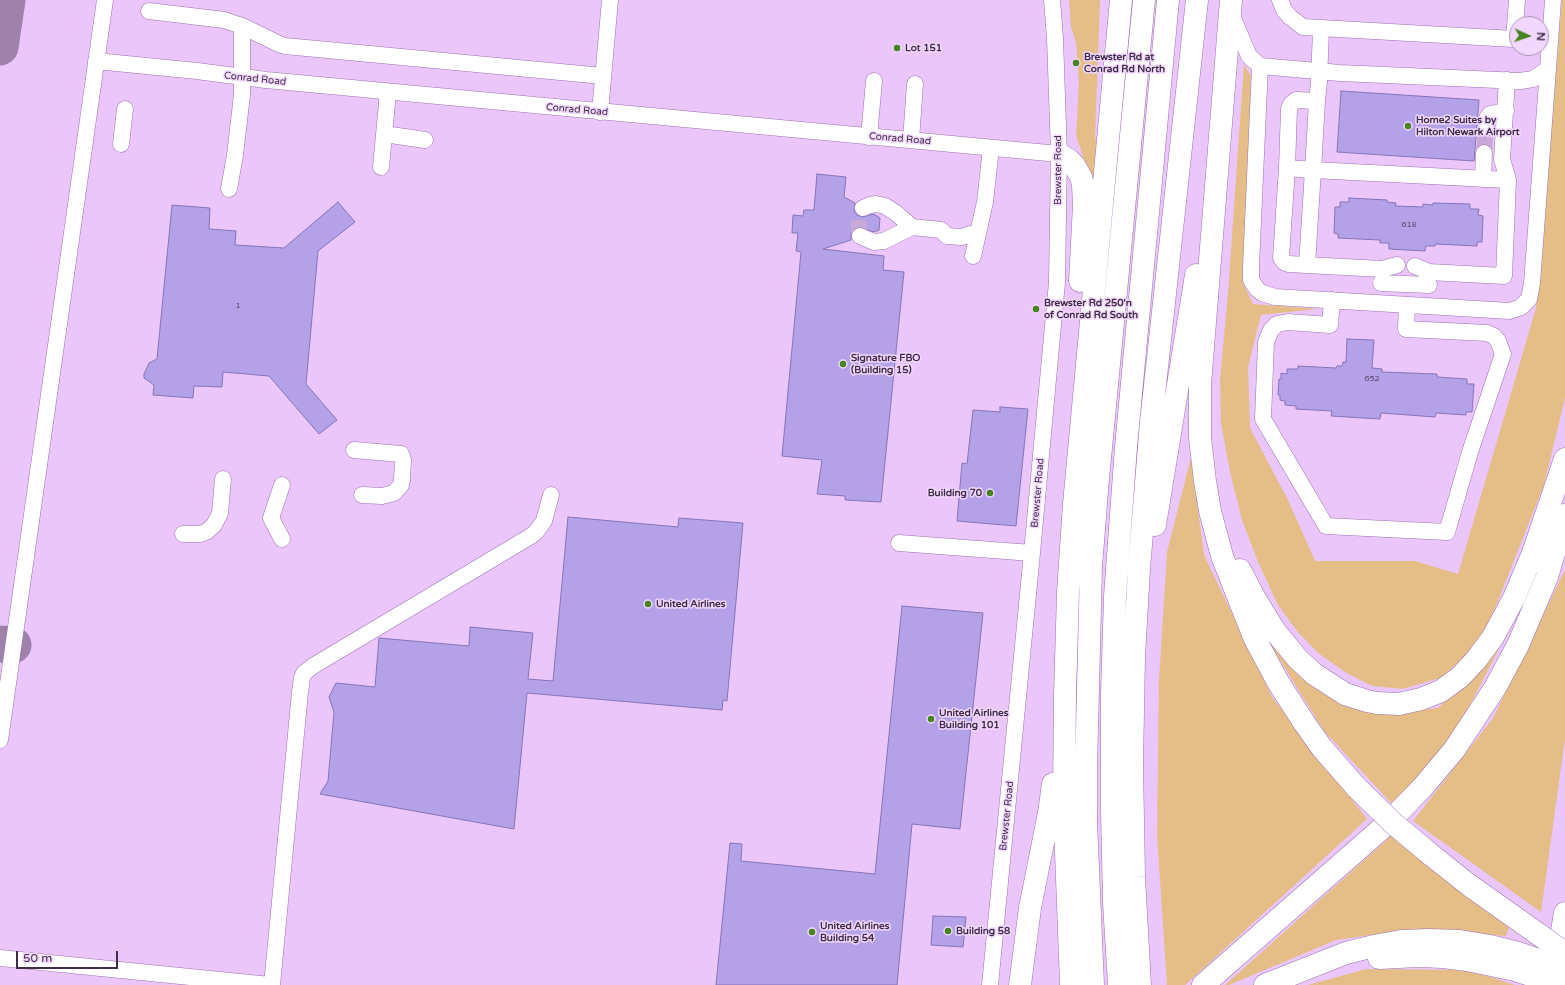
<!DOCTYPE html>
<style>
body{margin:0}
#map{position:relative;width:1565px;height:985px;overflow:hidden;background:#eac6fb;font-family:"Varela Round",sans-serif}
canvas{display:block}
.north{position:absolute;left:1509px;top:16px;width:40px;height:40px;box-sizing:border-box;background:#f2d7ff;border:1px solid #ab93b6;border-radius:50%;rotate:93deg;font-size:11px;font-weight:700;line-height:16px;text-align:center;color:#402e48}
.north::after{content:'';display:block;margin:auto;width:14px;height:18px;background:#48831f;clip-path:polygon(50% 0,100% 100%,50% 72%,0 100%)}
.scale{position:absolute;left:16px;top:951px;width:102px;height:18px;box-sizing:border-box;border:2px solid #402e48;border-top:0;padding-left:5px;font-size:12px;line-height:14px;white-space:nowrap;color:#402e48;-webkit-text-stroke:3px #f2d7ff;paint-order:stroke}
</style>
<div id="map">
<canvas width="1565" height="985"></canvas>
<div class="north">N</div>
<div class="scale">50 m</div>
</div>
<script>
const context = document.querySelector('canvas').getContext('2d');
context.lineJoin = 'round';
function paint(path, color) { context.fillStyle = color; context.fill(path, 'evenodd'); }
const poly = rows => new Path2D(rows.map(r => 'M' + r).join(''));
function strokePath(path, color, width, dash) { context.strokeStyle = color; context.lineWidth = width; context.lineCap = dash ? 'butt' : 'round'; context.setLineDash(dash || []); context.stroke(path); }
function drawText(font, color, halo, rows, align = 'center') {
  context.font = font + ' "Varela Round",sans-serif'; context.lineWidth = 3; context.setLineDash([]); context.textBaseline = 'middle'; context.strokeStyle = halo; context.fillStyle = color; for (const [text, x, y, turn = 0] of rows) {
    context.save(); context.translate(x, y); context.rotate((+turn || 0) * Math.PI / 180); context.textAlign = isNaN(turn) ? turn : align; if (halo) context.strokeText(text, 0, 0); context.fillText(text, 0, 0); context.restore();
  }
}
paint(poly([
 [1069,0,1100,0,1095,138,1097,147,1096,177,1093,177,1083,157,1076,135,1079,82,1076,42,1071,27],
 [1562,0,1565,0,1565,398,1544,485,1486,631,1466,656,1440,678,1403,689,1372,686,1345,672,1318,653,1297,631,1278,605,1258,562,1242,520,1230,472,1221,423,1220,380,1228,293,1244,64,1251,76,1243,283,1253,304,1318,309,1261,315,1248,367,1250,428,1288,500,1315,561,1415,561,1458,574,1536,308],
 [1191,457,1204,555,1272,697,1367,819,1185,985,1167,985,1157,835,1159,680,1167,552],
 [1565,570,1565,739,1541,912,1413,821,1493,718],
 [1255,620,1330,697,1384,714,1438,708,1500,647,1457,730,1395,807,1324,731],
 [1391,836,1509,927,1506,936,1413,929,1336,940,1229,985,1225,985],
 [1366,969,1468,970,1515,985,1308,985]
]), '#e5be87');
strokePath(poly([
 [0,47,7,0],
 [0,644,13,645]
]), '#9e82ab', 37);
const building = poly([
 [1341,91,1479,100,1474,161,1337,152,1341,91],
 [817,174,846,177,844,197,855,203,854,211,857,215,862,217,874,214,880,218,879,230,874,232,858,227,851,232,851,240,823,249,884,256,883,270,904,272,881,502,845,500,845,496,817,494,822,460,782,456,801,252,796,251,798,233,792,233,793,215,803,216,804,210,814,210,817,174],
 [1349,198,1387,200,1387,202,1396,203,1395,206,1423,207,1423,204,1433,205,1433,203,1470,204,1470,209,1479,209,1478,215,1483,216,1482,242,1477,242,1477,246,1435,244,1435,246,1426,246,1425,251,1389,249,1389,243,1380,243,1380,240,1338,238,1338,234,1334,233,1335,207,1340,207,1340,202,1349,202,1349,198],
 [338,202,355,222,318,251,306,384,337,420,319,434,269,376,223,372,222,387,194,386,193,398,153,395,154,385,144,378,144,374,149,363,157,359,172,205,210,208,209,229,236,231,235,245,284,248,338,202],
 [1347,339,1374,340,1372,368,1382,369,1382,372,1437,374,1437,377,1467,379,1467,384,1474,384,1472,412,1466,412,1466,415,1436,413,1435,417,1381,413,1380,419,1331,416,1332,411,1296,409,1296,406,1285,405,1285,401,1280,400,1280,395,1278,395,1279,379,1281,379,1281,373,1287,374,1287,369,1298,369,1298,366,1336,368,1337,366,1342,366,1343,362,1346,362,1347,339],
 [1000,407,1028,409,1016,526,957,521,962,463,967,464,973,410,1000,412,1000,407],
 [568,517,678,527,679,518,743,523,727,701,723,700,722,710,527,693,514,829,320,794,328,781,334,712,329,697,336,683,375,687,379,638,469,646,470,627,533,633,528,679,553,681,568,517],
 [902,606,983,613,960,829,912,824,897,985,716,985,730,843,742,844,741,861,875,874,902,606],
 [933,916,966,917,963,947,931,945,933,916]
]);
paint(building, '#b4a2e9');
strokePath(building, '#8674b7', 1);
strokePath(poly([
 [1484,153,1486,128],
 [860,236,859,231,859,214,863,208]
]), '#c8a8d7', 16, [16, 8]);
const minor = poly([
 [1280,0,1284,10,1290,17,1303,27,1514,39,1517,0],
 [149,11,224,20,242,26,279,44,285,46,603,76],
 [1232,16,1249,56,1260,66,1340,73,1520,81,1533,79,1548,69,1553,0],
 [1321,29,1319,82,1317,101,1313,170,1307,265,1289,264,1284,262,1281,258,1287,168,1313,170,1508,180,1504,276,1429,272,1415,266],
 [96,61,197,71,266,80,1059,154],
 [1260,66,1251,266,1251,280,1257,289,1262,293,1275,297,1510,311,1521,307,1529,299,1532,283,1548,69],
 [1507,80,1502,159,1508,180],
 [600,112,610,0],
 [1486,128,1487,118,1490,114,1506,111],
 [384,134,425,140],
 [869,137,874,81],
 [911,140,915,84],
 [121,144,125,109],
 [381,167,388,92],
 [1287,168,1289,109,1291,104,1296,100,1317,101],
 [1483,179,1484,153],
 [229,189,235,155,242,95,242,26],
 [912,227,941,230,947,236,961,237,971,234,977,234],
 [860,236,874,242,884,241,912,227,896,213,885,206,876,204,870,205,863,208],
 [973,256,985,202,991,148],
 [1307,265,1382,269,1397,265],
 [1381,283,1429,285],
 [1332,300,1330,325,1288,322,1277,324,1271,330,1266,342,1263,419,1326,526,1447,532,1470,452,1503,354,1498,341,1494,336,1487,333,1406,329,1407,305],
 [354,450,401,454,403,460,402,480,401,485,394,493,382,496,362,495],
 [282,485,271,518,282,539],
 [183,534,200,534,206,532,214,525,220,513,223,479],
 [899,543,1032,553],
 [0,740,105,0],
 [0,958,270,985],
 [272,985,300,692,302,678,304,673,313,666,531,536,536,532,544,521,551,495],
 [990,985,1032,553,1057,282,1059,154,1055,38,1052,0]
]);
const highway = poly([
 [1231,0,1200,384,1200,438,1205,481,1210,511,1222,556,1254,637,1278,682,1305,724,1322,748,1357,788],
 [1059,154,1069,160,1074,165,1081,177,1083,185,1084,205,1080,281],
 [1155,525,1196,275],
 [1240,570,1254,597,1274,630,1297,658,1314,674,1345,694,1367,701,1377,703,1399,704,1421,699,1441,691,1460,677,1476,660,1493,637,1514,598,1533,553,1565,459],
 [1430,854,1469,885,1524,924],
 [1379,958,1418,956,1443,957,1467,960,1515,970],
 [1556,966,1565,913],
 [1020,985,1030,908,1049,813,1053,784],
 [1071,985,1064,798,1065,695,1068,592,1074,504,1121,0],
 [1093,985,1086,821,1086,770,1091,567,1098,479,1144,0],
 [1119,985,1114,903,1112,810,1112,694,1115,596,1126,447,1168,0],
 [1140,985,1134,877,1132,764,1134,657,1139,569,1151,422,1197,0],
 [1203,985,1388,823,1422,788,1454,750,1495,688,1518,645,1547,577,1565,515],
 [1265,985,1346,953,1374,946,1401,941,1430,940,1460,941,1490,946,1518,953]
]);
strokePath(minor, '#9d72b0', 17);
strokePath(highway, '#9d72b0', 23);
strokePath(minor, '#fff', 16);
strokePath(highway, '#fff', 22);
const highwayBridge = poly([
 [1357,788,1393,823,1430,854],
 [1524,924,1565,953],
 [1518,953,1565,969],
 [1515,970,1561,985]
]);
strokePath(highwayBridge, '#9d72b0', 23, []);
strokePath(highwayBridge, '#fff', 22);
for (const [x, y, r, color] of [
 [897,48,4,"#48831f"],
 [1076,63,4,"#48831f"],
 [1408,126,4,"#48831f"],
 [1036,309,4,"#48831f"],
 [843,364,4,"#48831f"],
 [990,493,4,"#48831f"],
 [648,604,4,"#48831f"],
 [931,719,4,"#48831f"],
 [948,931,4,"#48831f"],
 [812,932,4,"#48831f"]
]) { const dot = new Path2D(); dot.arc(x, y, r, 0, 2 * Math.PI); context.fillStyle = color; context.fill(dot); strokePath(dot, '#f2d7ff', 1.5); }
drawText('8px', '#5d4b70', null, [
 ["618",1409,225],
 ["1",238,306],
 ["652",1372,379]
]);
drawText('bold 10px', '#402e48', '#f2d7ff', [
 ["Lot 151",905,48],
 ["Brewster Rd at",1084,57],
 ["Conrad Rd North",1084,69],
 ["Home2 Suites by",1416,120],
 ["Hilton Newark Airport",1416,132],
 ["Brewster Rd 250'n",1044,303],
 ["of Conrad Rd South",1044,315],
 ["Signature FBO",851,358],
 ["(Building 15)",851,370],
 ["Building 70",982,493,"right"],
 ["United Airlines",656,604],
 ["United Airlines",939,713],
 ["Building 101",939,725],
 ["United Airlines",820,926],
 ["Building 54",820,938],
 ["Building 58",956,931]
], 'left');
drawText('10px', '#402e48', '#f2d7ff', [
 ["Conrad Road",255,79,6],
 ["Conrad Road",577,110,5],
 ["Conrad Road",900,139,5],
 ["Brewster Road",1058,170,-90],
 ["Brewster Road",1038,493,-85],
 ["Brewster Road",1007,816,-84]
]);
</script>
